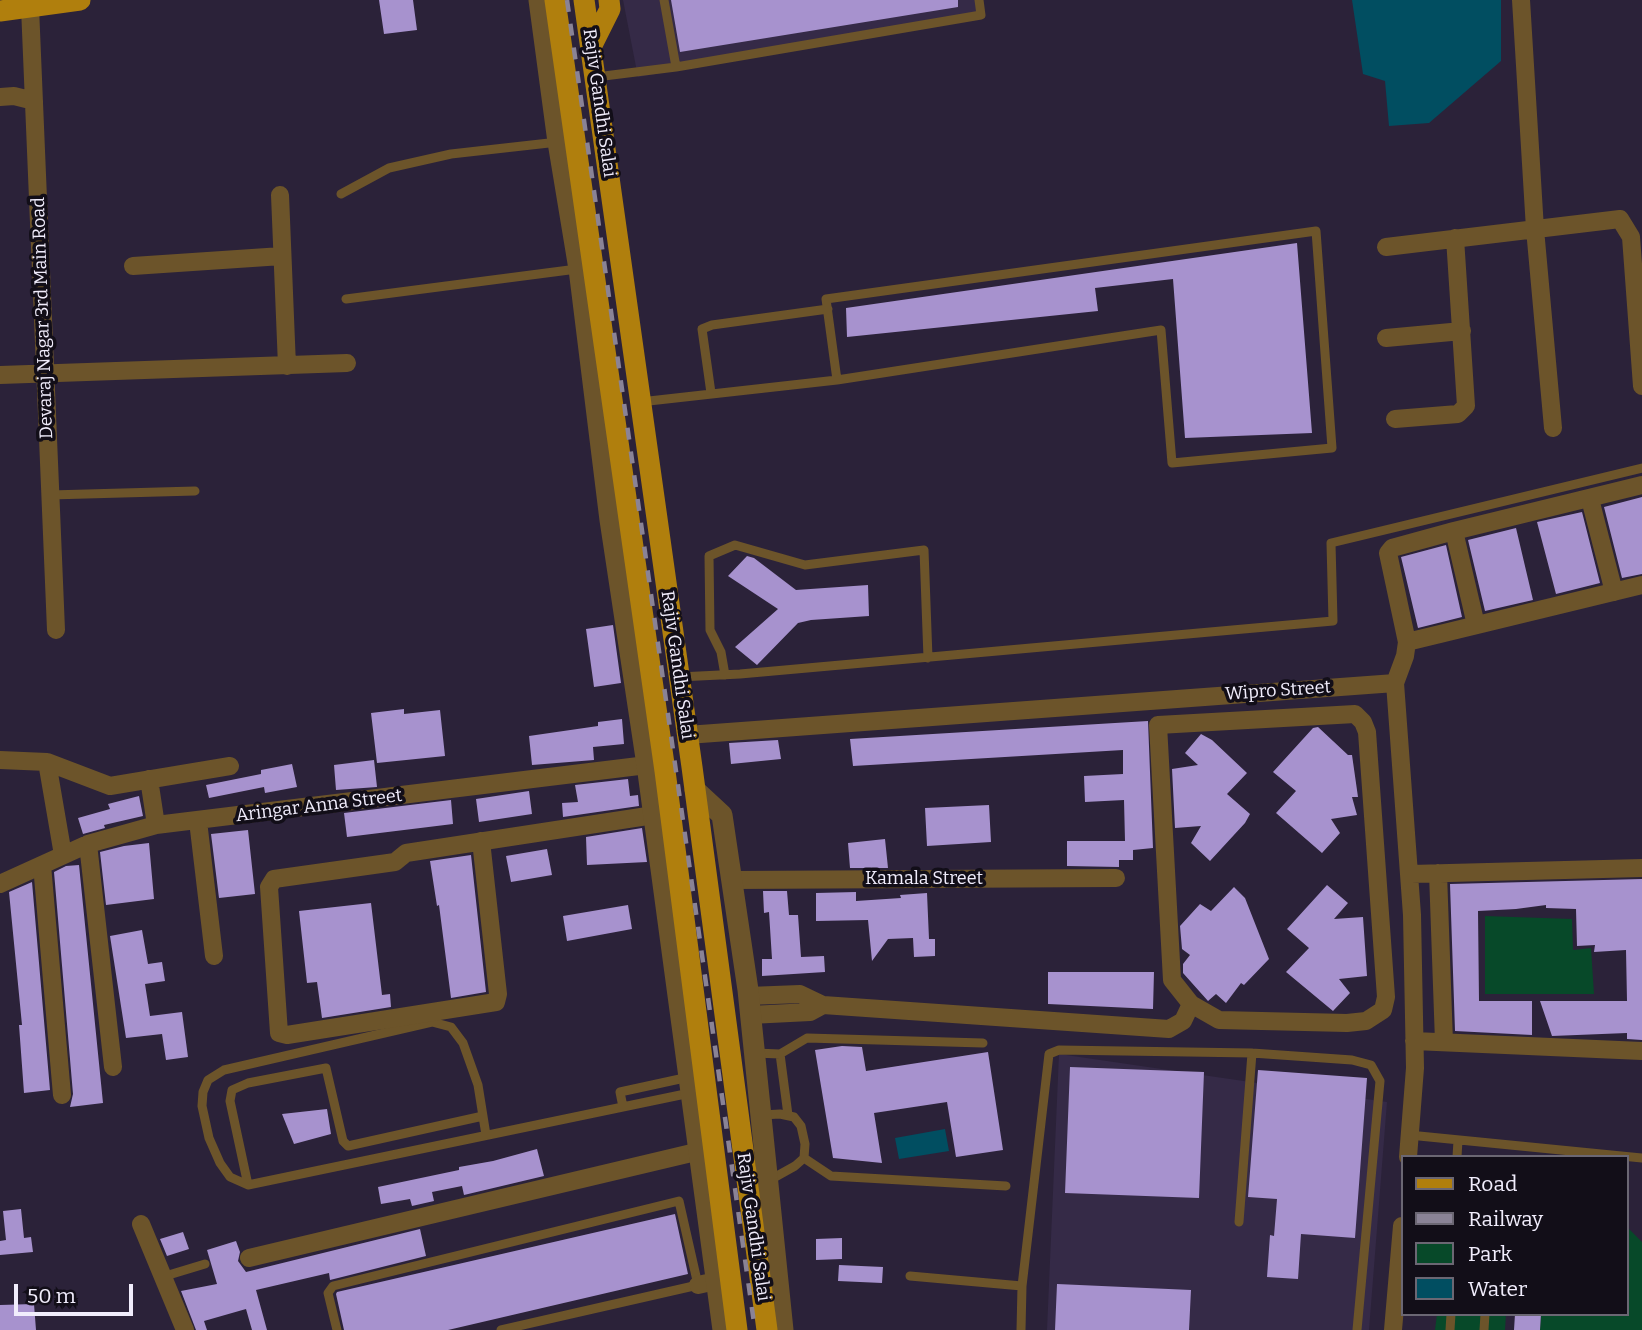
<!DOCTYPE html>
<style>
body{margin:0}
#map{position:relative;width:1642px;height:1330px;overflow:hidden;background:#2b2239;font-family:Bitter,serif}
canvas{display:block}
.legend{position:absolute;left:1401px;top:1155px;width:228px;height:161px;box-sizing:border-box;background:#120e18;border:2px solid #6b6773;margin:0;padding:9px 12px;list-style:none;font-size:21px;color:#f1edfc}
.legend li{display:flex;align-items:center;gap:14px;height:35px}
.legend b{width:35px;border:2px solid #6b6773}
.scale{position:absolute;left:14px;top:1284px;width:119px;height:32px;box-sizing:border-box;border:4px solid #f1edfc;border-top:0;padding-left:9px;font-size:21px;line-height:24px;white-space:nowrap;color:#f1edfc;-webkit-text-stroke:5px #120e18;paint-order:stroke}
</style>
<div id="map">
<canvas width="1642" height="1330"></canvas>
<ul class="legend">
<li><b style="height:9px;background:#b07f0d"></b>Road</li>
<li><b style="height:9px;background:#8a8396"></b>Railway</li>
<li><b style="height:19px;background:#074929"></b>Park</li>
<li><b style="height:19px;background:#014e61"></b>Water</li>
</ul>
<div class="scale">50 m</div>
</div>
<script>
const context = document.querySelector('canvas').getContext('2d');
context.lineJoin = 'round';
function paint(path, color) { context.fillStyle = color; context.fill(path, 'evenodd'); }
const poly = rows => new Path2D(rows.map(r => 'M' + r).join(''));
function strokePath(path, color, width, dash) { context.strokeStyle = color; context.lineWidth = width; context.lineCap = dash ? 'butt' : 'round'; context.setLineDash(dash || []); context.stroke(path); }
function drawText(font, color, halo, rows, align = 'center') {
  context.font = font + ' Bitter,serif'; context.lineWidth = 7; context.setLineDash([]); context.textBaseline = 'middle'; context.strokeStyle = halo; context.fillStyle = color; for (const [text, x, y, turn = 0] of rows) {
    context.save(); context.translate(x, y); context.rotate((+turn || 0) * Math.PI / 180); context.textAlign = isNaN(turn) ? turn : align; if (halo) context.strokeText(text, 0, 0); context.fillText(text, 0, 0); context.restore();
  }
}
paint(poly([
 [623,0,983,0,985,18,638,77],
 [1059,1054,1387,1102,1369,1330,1047,1330]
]), '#352a47');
paint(poly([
 [1485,916,1572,919,1573,950,1591,948,1594,994,1485,994],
 [1626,1226,1642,1242,1642,1330,1540,1330,1541,1314,1626,1314],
 [1437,1314,1506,1314,1505,1330,1435,1330]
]), '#074929');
paint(poly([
 [1352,0,1501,0,1501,61,1429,123,1389,126,1385,81,1363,74],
 [945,1129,949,1151,899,1159,895,1138]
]), '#014e61');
paint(poly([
 [379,0,413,0,417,30,384,34],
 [671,0,958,0,958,7,680,52],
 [1297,243,1312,433,1185,438,1173,279,1095,288,1098,311,847,337,846,308],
 [1642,497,1642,574,1622,578,1604,507],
 [1582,512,1600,583,1556,594,1537,522],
 [1516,528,1533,600,1485,611,1468,540],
 [1446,545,1462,617,1418,628,1401,557],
 [747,556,754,558,796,590,868,585,869,616,811,620,798,623,757,665,735,647,778,609,728,576],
 [613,625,621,683,594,687,586,629],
 [404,709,404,714,440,710,445,756,377,763,371,713],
 [622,719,624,744,593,747,594,760,532,765,529,736,598,726,598,722],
 [1148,721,1153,848,1133,850,1133,860,1119,860,1119,867,1067,866,1067,841,1125,841,1124,800,1085,802,1084,776,1123,774,1123,750,853,766,850,739],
 [1318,727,1348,755,1352,755,1358,797,1352,797,1357,815,1331,819,1340,833,1322,853,1276,813,1296,791,1273,772,1313,728],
 [1201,734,1212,740,1247,773,1227,794,1250,814,1245,823,1210,861,1191,843,1201,826,1175,828,1172,769,1198,765,1185,753],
 [778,740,781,759,731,764,729,743],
 [374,760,377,787,336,790,334,765],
 [292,764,297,787,265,793,264,787,209,798,206,785,261,774,261,770],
 [628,779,630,796,638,795,639,806,563,817,562,803,578,802,575,785],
 [529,791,532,814,479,822,476,799],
 [139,796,143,816,104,825,105,828,83,834,78,818,110,809,108,804],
 [451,800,453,824,347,837,344,813],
 [989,805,991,842,927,846,925,808],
 [642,828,647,862,587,865,586,837],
 [248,830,255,894,219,898,211,834],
 [885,839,888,868,850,868,848,843],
 [149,843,154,899,106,905,100,852,124,846],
 [547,849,552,875,511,882,506,856],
 [471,855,486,992,451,998,439,905,437,906,430,861],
 [79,865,103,1103,70,1107,73,1094,54,872,66,866],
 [1642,879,1642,1040,1627,1039,1627,1033,1552,1036,1540,1001,1627,1001,1626,950,1594,952,1595,945,1577,946,1576,909,1546,908,1546,905,1516,909,1478,911,1479,1001,1532,1001,1532,1035,1455,1031,1450,884],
 [32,882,50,1090,24,1093,19,1025,22,1025,9,892],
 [1327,885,1348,903,1334,919,1363,917,1367,976,1339,979,1350,993,1333,1011,1286,972,1309,948,1287,929],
 [1234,887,1245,898,1269,959,1244,985,1241,983,1226,1003,1216,994,1208,1001,1183,973,1183,964,1190,955,1182,949,1180,926,1200,904,1211,911],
 [763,891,787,891,789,915,798,915,801,957,824,956,825,972,762,976,762,959,772,959,769,912,764,913],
 [856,892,856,901,901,898,900,895,927,893,929,939,935,939,935,956,914,957,913,938,888,939,872,961,868,920,816,921,816,893],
 [371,903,382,995,390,994,391,1007,322,1018,317,982,307,983,299,911],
 [628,905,632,929,567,941,563,916],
 [142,930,148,964,162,962,165,981,145,984,150,1016,182,1012,188,1057,166,1060,162,1034,126,1038,110,936],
 [1048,972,1154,972,1153,1009,1048,1004],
 [842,1046,862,1047,866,1071,988,1052,1003,1150,956,1157,947,1102,874,1113,882,1163,833,1158,815,1050],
 [1070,1067,1204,1072,1199,1198,1065,1193],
 [1258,1070,1367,1078,1355,1238,1301,1234,1298,1279,1267,1277,1270,1235,1274,1236,1277,1199,1248,1197],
 [327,1109,331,1134,294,1144,282,1114],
 [537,1149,544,1176,464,1195,462,1186,432,1192,434,1201,412,1206,410,1199,381,1204,378,1187,459,1170,459,1167,493,1161],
 [21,1209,24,1238,31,1237,33,1252,0,1255,0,1241,6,1240,3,1211],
 [675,1214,688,1274,448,1330,344,1330,336,1294,337,1292],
 [420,1229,426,1256,330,1280,329,1273,256,1290,267,1330,252,1330,246,1309,204,1321,207,1330,196,1330,181,1291,217,1284,207,1250,236,1241,240,1252,238,1261,246,1272],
 [183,1232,189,1249,167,1256,160,1239],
 [842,1238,842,1259,816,1260,816,1239],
 [839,1265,883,1267,882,1283,838,1281],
 [1057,1284,1191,1290,1189,1330,1055,1330],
 [34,1304,36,1330,0,1330,0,1305],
 [1515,1314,1541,1314,1540,1330,1514,1330]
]), '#a792ce');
strokePath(poly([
 [664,0,676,67],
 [596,77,676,67,981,15,979,0],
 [341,194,389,168,451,154,558,142],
 [346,299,577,269],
 [711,393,702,329,712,325,828,309],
 [640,402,837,380,1161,330,1172,463,1332,448,1316,231,826,299,837,380],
 [50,495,195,491],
 [725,675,721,652,710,630,709,556,735,545,805,565,924,550,928,658],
 [679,677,740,674,1333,621,1331,543,1642,468],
 [755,1053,780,1054,807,1038,983,1043],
 [780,1054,788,1115],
 [623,1107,620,1092,689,1077],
 [762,1115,780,1114,794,1117,801,1126,805,1144,804,1158,795,1166,768,1181],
 [486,1135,478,1085,463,1043,451,1027,432,1022,224,1070,208,1080,203,1092,202,1106,209,1138,220,1163,230,1177,248,1185,690,1093],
 [1409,1135,1642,1158],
 [1457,1157,1458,1140],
 [804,1158,831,1176,1006,1186],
 [248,1185,230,1101,232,1090,248,1083,326,1068,343,1141,348,1146,483,1116],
 [1239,1222,1252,1053],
 [910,1276,1022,1286],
 [162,1277,205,1264],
 [337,1330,328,1293,333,1286,679,1201,698,1285,501,1330],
 [1021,1330,1022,1286,1049,1054,1059,1050,1252,1053,1352,1060,1371,1065,1380,1081,1357,1330],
 [1450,1330,1451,1314],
 [1484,1330,1485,1314]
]), '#6c542a', 9);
strokePath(poly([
 [1521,0,1535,229,1553,428],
 [30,7,56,630],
 [0,97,14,96,34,101],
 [280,195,287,366],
 [1386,247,1620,219,1631,237,1642,386],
 [133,266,282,256],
 [1386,338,1462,331],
 [0,375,347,363],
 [1395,419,1458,414,1466,406,1455,238],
 [1642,485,1454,531,1392,548,1388,553,1407,642,1642,585],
 [1590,499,1614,592],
 [1454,531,1476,625],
 [1407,642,1405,656,1395,683,1412,915,1415,1068,1408,1157],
 [687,735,1395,683],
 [0,760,47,762],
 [149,779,156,825],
 [198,821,214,956],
 [481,841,498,994,496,1002,287,1035,279,1033,269,887,274,879,395,862,406,853,654,815],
 [88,844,113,1067],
 [63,855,47,762,110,786,230,766],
 [42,865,62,1095],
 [1438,873,1444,1042],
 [1411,874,1642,868],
 [732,880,1116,878],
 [0,884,88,844,156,825,647,765],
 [748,996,800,994,823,1005,1169,1029,1183,1021,1191,1004,1219,1020,1347,1023,1366,1021,1383,1010,1386,997,1367,732,1363,722,1355,714,1158,725,1172,980,1191,1004],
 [750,1015,810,1012,823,1005],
 [1414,1041,1642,1051],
 [141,1224,185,1330],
 [249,1258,700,1151],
 [698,1285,716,1281],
 [1393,1330,1402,1226]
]), '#6c542a', 18);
strokePath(poly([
 [539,0,558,142,579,269,610,520,647,765,723,1330],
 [695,790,722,815,748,990,783,1330]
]), '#6c542a', 21);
strokePath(poly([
 [555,0,665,771,737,1330],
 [584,0,692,767,767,1330],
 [0,11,80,0],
 [591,47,610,9,609,0]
]), '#b07f0d', 21);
strokePath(poly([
 [567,0,755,1330]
]), '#8a8396', 4.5, [12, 12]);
drawText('18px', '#f1edfc', '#120e18', [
 ["Rajiv Gandhi Salai",599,103,82],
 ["Devaraj Nagar 3rd Main Road",43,318,-92],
 ["Rajiv Gandhi Salai",677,665,82],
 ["Wipro Street",1278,691,-4],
 ["Aringar Anna Street",319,806,-7],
 ["Kamala Street",924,879],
 ["Rajiv Gandhi Salai",753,1227,82]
]);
</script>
